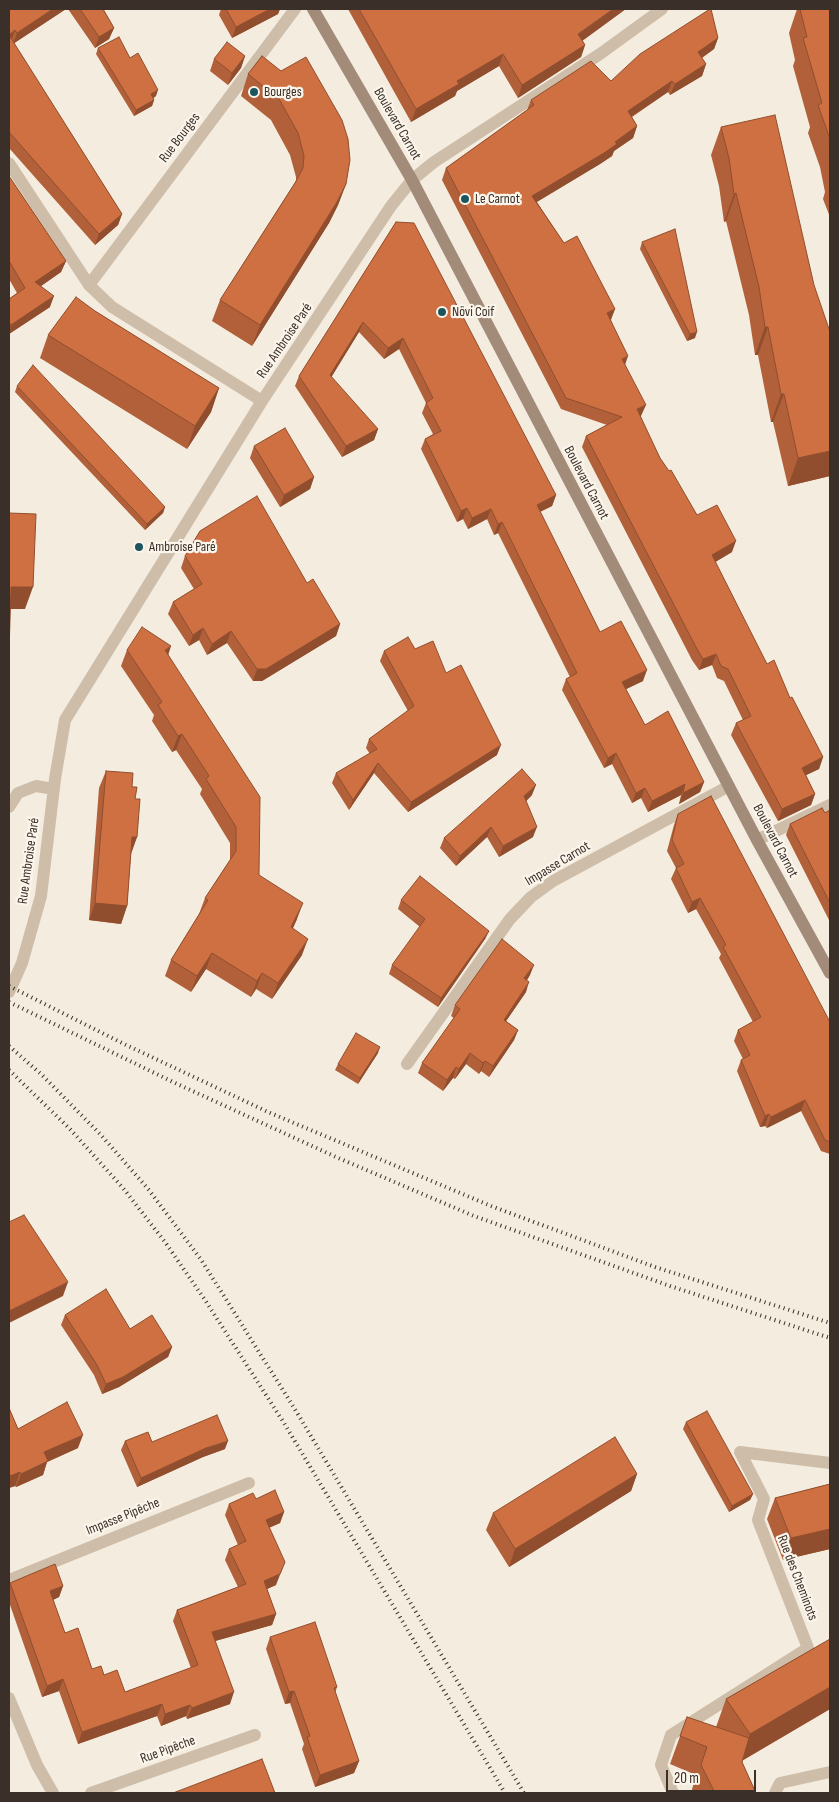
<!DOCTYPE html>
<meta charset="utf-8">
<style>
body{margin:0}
#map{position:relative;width:839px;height:1802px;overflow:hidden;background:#f4ecde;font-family:"Sofia Sans Condensed",sans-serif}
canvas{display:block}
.frame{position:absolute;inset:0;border:10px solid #3a3029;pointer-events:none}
.scale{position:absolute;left:666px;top:1770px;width:90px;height:22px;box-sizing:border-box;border:2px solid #3a3029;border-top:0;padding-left:6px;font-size:15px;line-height:18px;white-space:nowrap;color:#3a3029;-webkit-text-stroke:4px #fbf5eb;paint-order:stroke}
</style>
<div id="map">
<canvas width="839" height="1802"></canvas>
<div class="frame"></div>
<div class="scale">20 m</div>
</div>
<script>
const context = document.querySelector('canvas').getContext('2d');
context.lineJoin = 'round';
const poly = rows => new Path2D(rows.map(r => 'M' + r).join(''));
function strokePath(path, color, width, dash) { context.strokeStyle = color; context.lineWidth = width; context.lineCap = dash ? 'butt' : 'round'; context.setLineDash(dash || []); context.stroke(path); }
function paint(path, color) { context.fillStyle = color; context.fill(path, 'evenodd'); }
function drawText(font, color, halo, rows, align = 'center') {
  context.font = font + ' "Sofia Sans Condensed",sans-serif'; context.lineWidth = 4.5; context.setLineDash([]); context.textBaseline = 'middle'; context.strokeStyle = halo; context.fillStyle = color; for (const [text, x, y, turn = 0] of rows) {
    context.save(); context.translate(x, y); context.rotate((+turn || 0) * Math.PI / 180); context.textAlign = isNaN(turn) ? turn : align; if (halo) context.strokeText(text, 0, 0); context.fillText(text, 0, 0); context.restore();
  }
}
strokePath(poly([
 [673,1793,661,1765,671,1735,808,1648,758,1520,764,1499,740,1452,830,1463],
 [775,1793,780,1783,830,1772]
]), '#cebda8', 12);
strokePath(poly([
 [9,163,89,285,112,307,262,401],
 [89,285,295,9],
 [9,807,18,793,36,786,54,789],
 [757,840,830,805],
 [9,992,22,963,41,896,55,779,65,720,262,401,391,206,412,180,434,162,600,54,662,9],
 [407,1064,510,919,531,897,553,881,729,786],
 [9,1580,249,1483],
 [9,1698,37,1765,53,1793],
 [91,1793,255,1735]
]), '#cebda8', 12);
strokePath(poly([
 [313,9,412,180,757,840,830,973]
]), '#a28c79', 12);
strokePath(poly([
 [9,986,122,1043,268,1112,491,1206,655,1267,830,1323],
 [9,1002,173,1082,336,1157,474,1216,670,1286,830,1338],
 [9,1046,42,1075,101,1135,149,1190,202,1261,296,1411,524,1793],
 [9,1070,70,1129,123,1188,165,1242,205,1300,284,1423,505,1793]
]), '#3a3029', 4, [1, 4]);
paint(poly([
 [9,9,66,9,14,43,122,214,118,225,95,245,9,148],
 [68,9,103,9,114,28,109,39,95,48],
 [221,9,280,9,278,14,232,38,219,15],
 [348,9,507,9,508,10,582,40,585,45,581,57,518,98,499,66,457,91,455,96,411,122],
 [797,9,830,9,830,217,823,199,825,192,820,167,808,133,810,127,793,66,795,60,789,33],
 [718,38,714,49,702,58,706,64,702,76,670,95,668,92,632,117,637,126,633,138,614,151,612,156,600,164,537,202,564,243,615,309,611,320,641,416,640,417,660,458,697,515,732,552,715,562,767,664,790,698,823,757,819,769,806,775,815,794,811,805,778,821,731,735,736,723,743,720,724,681,717,678,712,665,699,670,692,660,582,447,586,436,607,425,561,409,442,180,446,168,527,110,531,100,611,81],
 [98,48,130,58,156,96,153,98,154,100,152,106,134,116,96,54],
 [245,56,241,68,228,85,210,71,214,59],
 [262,56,346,184,338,205,329,223,252,346,212,321,220,300,296,181,296,177,290,155,271,120,241,96,248,74],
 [721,127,830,476,788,486,773,422,771,422,758,355,755,355,749,315,726,221,724,222,719,186,711,155],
 [9,176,66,261,61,272,41,286,50,307,9,334,9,299,17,293,9,279],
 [396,222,556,495,552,506,540,512,600,632,643,681,626,689,645,725,704,782,700,792,679,804,681,795,648,812,641,798,632,803,612,764,604,768,562,690,566,679,570,677,498,533,494,535,487,519,468,529,463,519,457,522,421,449,425,439,433,434,422,413,426,403,399,349,384,359,359,332,331,377,378,429,374,440,342,457,295,386,299,376],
 [642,242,695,338,687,341,640,249],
 [95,311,219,388,211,412,187,449,40,358,48,335],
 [17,386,165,507,163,513,145,530,15,392],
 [254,446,314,477,310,489,280,507,250,458],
 [185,556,307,583,340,624,336,636,262,681,253,681,227,643,207,655,199,640,189,646,168,614,173,602,194,589,181,568],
 [415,649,446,673,497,755,408,812,374,773,349,810,332,783,336,773,370,754,366,748,369,739,408,711,380,661,384,651],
 [127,650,168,654,259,875,297,919,293,928,302,955,272,999,256,989,251,997,206,969,191,992,165,976,171,960,199,914,205,898,230,860,230,843,200,794,202,789,176,750,172,752,152,721,154,715,121,666],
 [106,771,132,787,137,837,131,853,127,906,121,924,89,920,99,788],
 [532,795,526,801,533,837,499,857,487,837,456,866,440,848,444,838],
 [830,810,830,922,786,835,790,824,825,813],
 [678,814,830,1022,830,1154,821,1151,801,1111,767,1128,765,1126,760,1127,737,1071,741,1060,743,1059,734,1041,738,1030,753,1022,719,958,721,954,696,909,688,913,671,879,676,868,667,851,674,825],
 [401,900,489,931,485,939,438,1007,389,974,392,965,420,927,398,909],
 [530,975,527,980,526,992,506,1021,518,1030,514,1040,489,1077,481,1071,479,1074,466,1064,455,1079,453,1078,443,1091,418,1073,422,1063,454,1018,451,1016,455,1005],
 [378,1053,358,1084,335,1070,338,1064],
 [65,1315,172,1347,168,1357,119,1387,102,1394,94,1375,61,1325],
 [9,1408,18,1429,78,1448,47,1462,43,1475,16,1487,15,1486,9,1488],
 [686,1422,753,1494,750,1500,729,1512,683,1429],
 [125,1441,152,1442,225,1449,203,1457,137,1487,121,1450],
 [637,1474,631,1491,509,1567,486,1530,493,1513],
 [830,1484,830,1549,783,1560,767,1519,775,1498],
 [256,1499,284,1512,280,1523,269,1528,276,1585,267,1589,276,1614,272,1625,215,1641,230,1704,187,1719,186,1716,161,1726,157,1716,78,1744,59,1691,42,1697,9,1602,9,1586,10,1583,63,1586,59,1597,53,1600,65,1633,92,1669,104,1675,125,1692,191,1668,173,1621,177,1610,238,1587,225,1560,229,1549,238,1545,225,1515,229,1504],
 [270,1637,337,1687,335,1693,359,1761,354,1773,315,1787,302,1749,304,1744,290,1703,285,1704,266,1649],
 [830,1639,830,1709,743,1760,742,1762,756,1793,691,1793,696,1775,670,1764,687,1717,716,1727,726,1699]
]), '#b16039');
paint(poly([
 [53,9,66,9,13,44,17,33],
 [270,9,280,9,278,14,232,38,236,27],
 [613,9,626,9,574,47,578,34],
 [114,28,109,39,95,48,99,37],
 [15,30,11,41,9,35],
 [718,38,714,49,694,63,698,52],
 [585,45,581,57,518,98,522,85],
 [503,54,499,66,457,91,455,96,411,122,416,109,457,81],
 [245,56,241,68,228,85,232,73],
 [706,64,702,76,670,95,675,84],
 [672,81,668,92,623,122,628,111],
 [158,90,156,96,149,101,151,94],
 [154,100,152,106,134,116,136,110],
 [637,126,633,138,614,151,612,156,600,164,528,207,532,196],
 [346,184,338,205,329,223,252,346,260,325],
 [736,193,726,221,724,222,734,194],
 [122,214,118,225,95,245,99,234],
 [66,261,61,272,31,293,35,282],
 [54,296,50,307,9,334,9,330,11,325],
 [615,309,610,321,607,313],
 [363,322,359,332,326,386,330,375],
 [765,327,768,327,758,355,755,355],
 [697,332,695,338,687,341,690,334],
 [403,338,399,349,384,359,388,348],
 [628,356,624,368,622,359],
 [219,388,211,412,187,449,195,426],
 [781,394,784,394,773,422,771,422],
 [646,405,641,416,632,421,637,409],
 [378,429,374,440,342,457,346,446],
 [830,451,830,476,788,486,798,458],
 [314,477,310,489,280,507,284,495],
 [556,495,552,506,533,515,537,505],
 [165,507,163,513,145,530,147,524],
 [467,508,463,519,457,522,461,511],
 [491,509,487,519,468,529,472,518],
 [502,522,498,533,494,535,498,524],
 [736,541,732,552,707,567,712,555],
 [11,587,33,587,25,609,9,609],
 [340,624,336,636,262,681,253,681,257,669],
 [203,628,199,640,189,646,193,635],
 [231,631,227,643,207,655,212,644],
 [171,646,166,662,165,650],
 [716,654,712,665,699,670,703,659],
 [647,670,643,681,618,693,622,682],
 [182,734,176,750,172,752,178,736],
 [501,745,497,755,408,812,411,802],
 [616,753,612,764,604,768,608,758],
 [823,757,819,769,798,779,802,768],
 [378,763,374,773,349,810,353,800],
 [704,782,700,792,679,804,683,793],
 [685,784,681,795,648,812,652,801],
 [536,785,532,795,520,807,524,796],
 [645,788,641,798,632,803,636,793],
 [815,794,811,805,778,821,782,809],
 [491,827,487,837,456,866,460,856],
 [537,827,533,837,499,857,503,846],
 [132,837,137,837,131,854],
 [700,898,696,909,688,913,692,902],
 [95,903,127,906,121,924,89,920],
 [303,903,297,919,286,943,291,927],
 [489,931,485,939,438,1007,441,998],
 [308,939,302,955,272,999,278,983],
 [212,953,206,969,191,992,197,976],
 [534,965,530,975,521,989,524,978],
 [262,973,256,989,251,997,257,981],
 [529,982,526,992,500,1030,504,1020],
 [518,1030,514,1040,489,1077,493,1066],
 [380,1047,378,1053,358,1084,360,1078],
 [470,1053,466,1064,455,1079,459,1069],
 [485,1061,481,1071,479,1074,483,1063],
 [456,1067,453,1078,443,1091,447,1080],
 [805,1100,801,1111,767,1128,771,1117],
 [769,1114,765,1126,760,1127,765,1116],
 [68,1282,63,1296,9,1323,9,1311],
 [172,1347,168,1357,119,1387,102,1394,106,1384],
 [83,1435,78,1448,47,1462,43,1475,16,1487,21,1474,44,1452],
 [228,1441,225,1449,203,1457,137,1487,141,1478,206,1448],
 [20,1472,15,1486,9,1488,9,1481,10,1476],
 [637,1474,631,1491,509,1567,515,1549],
 [753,1494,750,1500,729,1512,732,1506],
 [284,1512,280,1523,261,1531,266,1520],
 [830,1529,830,1549,783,1560,791,1538],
 [285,1562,276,1585,260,1592,264,1581],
 [63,1586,59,1597,46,1603,50,1591],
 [276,1614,272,1625,208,1643,212,1632],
 [63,1679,59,1691,42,1697,47,1686],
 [830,1687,830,1709,740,1762,750,1734],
 [294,1691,290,1703,285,1704,289,1692],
 [234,1692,230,1704,187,1719,192,1708],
 [162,1704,157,1716,78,1744,82,1732],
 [190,1705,186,1716,161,1726,165,1714],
 [359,1761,354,1773,315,1787,320,1775]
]), '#904e2e');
const building = poly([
 [9,9,53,9,17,33,15,30,9,35,122,214,99,234,9,132,9,9],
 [80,9,103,9,114,28,99,37,80,9],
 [226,9,270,9,236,27,226,9],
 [359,9,507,9,508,10,510,9,613,9,578,34,585,45,522,85,503,54,457,81,459,84,416,109,359,9],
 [710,9,711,9,718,38,698,52,706,64,675,84,672,81,628,111,637,126,615,142,617,144,604,153,532,196,564,243,577,236,615,309,607,313,628,356,622,359,646,405,637,409,660,458,669,471,671,470,697,515,717,505,736,541,712,555,767,664,774,660,790,698,792,697,823,757,802,768,815,794,782,809,736,723,751,716,728,669,721,666,716,654,703,659,697,649,586,436,622,417,566,398,446,168,534,105,531,100,591,61,611,81,640,54,710,9],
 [800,9,830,9,830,139,818,105,822,103,803,38,807,37,800,9],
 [119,37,130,58,138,53,158,90,151,94,154,100,136,110,98,48,119,37],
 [227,42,245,56,232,73,214,59,227,42],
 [262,56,281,71,306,57,342,120,348,139,350,160,346,184,337,202,260,325,220,300,295,183,303,168,304,156,298,133,279,99,248,74,262,56],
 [775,115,814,285,830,332,830,451,798,458,784,394,781,394,768,327,765,327,759,287,736,193,734,194,729,158,721,127,775,115],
 [9,176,66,261,35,282,54,296,11,325,9,322,9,299,25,288,9,261,9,176],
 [396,222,414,223,556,495,537,505,600,632,621,621,647,670,622,682,645,725,668,711,704,782,683,793,685,784,652,801,645,788,636,793,616,753,608,758,566,679,577,673,502,522,498,524,491,509,472,518,467,508,461,511,425,439,441,431,426,403,433,398,403,338,388,348,363,322,330,375,378,429,346,446,299,376,396,222],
 [675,229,697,332,690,334,642,242,675,229],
 [76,297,95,311,219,388,195,426,48,335,76,297],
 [33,365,165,507,147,524,17,386,33,365],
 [285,428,314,477,284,495,254,446,285,428],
 [257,496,307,583,313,579,340,624,266,669,257,669,231,631,212,644,203,628,193,635,173,602,202,584,185,556,200,531,257,496],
 [9,513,36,514,33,587,11,587,9,652,9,513],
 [142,627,171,646,165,650,260,797,259,875,303,903,291,927,308,939,278,983,262,973,257,981,212,953,197,976,171,960,208,900,205,898,236,851,236,827,206,779,209,776,182,734,178,736,158,705,162,702,127,650,142,627],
 [408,637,415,649,433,641,446,673,461,665,501,745,411,802,378,763,353,800,336,773,377,749,369,739,414,706,384,651,408,637],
 [522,769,536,785,524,796,537,827,503,846,491,827,460,856,444,838,522,769],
 [106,771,133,773,132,787,137,787,135,799,140,799,137,837,132,837,127,906,95,903,106,771],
 [711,796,830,1022,830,1142,825,1140,805,1100,771,1117,769,1114,765,1116,741,1060,750,1055,738,1030,761,1017,723,947,726,945,700,898,692,902,676,868,684,864,672,840,678,814,711,796],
 [822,808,825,813,830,810,830,903,790,824,822,808],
 [420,876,489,931,441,998,392,965,425,919,401,900,420,876],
 [502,939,534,965,524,978,529,982,504,1020,518,1030,493,1066,485,1061,483,1063,470,1053,459,1069,456,1067,447,1080,422,1063,460,1009,455,1005,502,939],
 [356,1033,380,1047,360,1078,338,1064,356,1033],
 [24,1215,68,1282,9,1311,9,1222,24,1215],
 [106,1289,130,1329,152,1315,172,1347,123,1377,106,1384,97,1365,65,1315,106,1289],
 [67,1402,83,1435,44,1452,48,1461,21,1474,20,1472,10,1476,9,1472,9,1408,18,1429,67,1402],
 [707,1411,753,1494,732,1506,686,1422,707,1411],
 [217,1415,228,1441,206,1448,141,1478,125,1441,148,1432,152,1442,217,1415],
 [615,1437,637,1474,515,1549,493,1513,615,1437],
 [830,1484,830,1529,791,1538,775,1498,830,1484],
 [275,1490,284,1512,266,1520,285,1562,280,1574,264,1581,276,1614,212,1632,234,1692,192,1708,190,1705,165,1714,162,1704,82,1732,63,1679,47,1686,10,1583,55,1564,63,1586,50,1591,65,1633,78,1628,92,1669,101,1666,104,1675,117,1670,125,1692,198,1665,177,1610,246,1584,229,1549,246,1541,229,1504,253,1493,256,1499,275,1490],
 [315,1622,337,1687,334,1688,359,1761,320,1775,307,1737,310,1736,294,1691,289,1692,270,1637,315,1622],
 [830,1639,830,1687,750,1734,726,1699,830,1639],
 [687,1717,749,1738,742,1762,756,1793,715,1793,701,1765,707,1747,680,1736,687,1717],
 [262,1759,275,1793,173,1793,262,1759]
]);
paint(building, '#ce7042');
strokePath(building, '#904e2e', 1);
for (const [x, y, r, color] of [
 [254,92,5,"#1b555f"],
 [465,199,5,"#1b555f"],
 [442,312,5,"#1b555f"],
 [139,547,5,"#1b555f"]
]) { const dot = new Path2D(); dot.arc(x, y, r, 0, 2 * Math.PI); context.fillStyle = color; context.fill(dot); strokePath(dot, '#fbf5eb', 2); }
drawText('14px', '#3a3029', '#fbf5eb', [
 ["Bourges",264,92],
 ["Le Carnot",475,199],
 ["Növi Coif",452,312],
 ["Ambroise Paré",149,547]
], 'left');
drawText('14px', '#3a3029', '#fbf5eb', [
 ["Boulevard Carnot",397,124,60],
 ["Rue Bourges",180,138,-53],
 ["Rue Ambroise Paré",285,341,-56],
 ["Boulevard Carnot",586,483,62],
 ["Boulevard Carnot",775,841,62],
 ["Rue Ambroise Paré",29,861,-82],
 ["Impasse Carnot",558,864,-31],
 ["Impasse Pipêche",123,1517,-22],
 ["Rue des Cheminots",797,1578,69],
 ["Rue Pipêche",168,1750,-20]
]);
</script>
